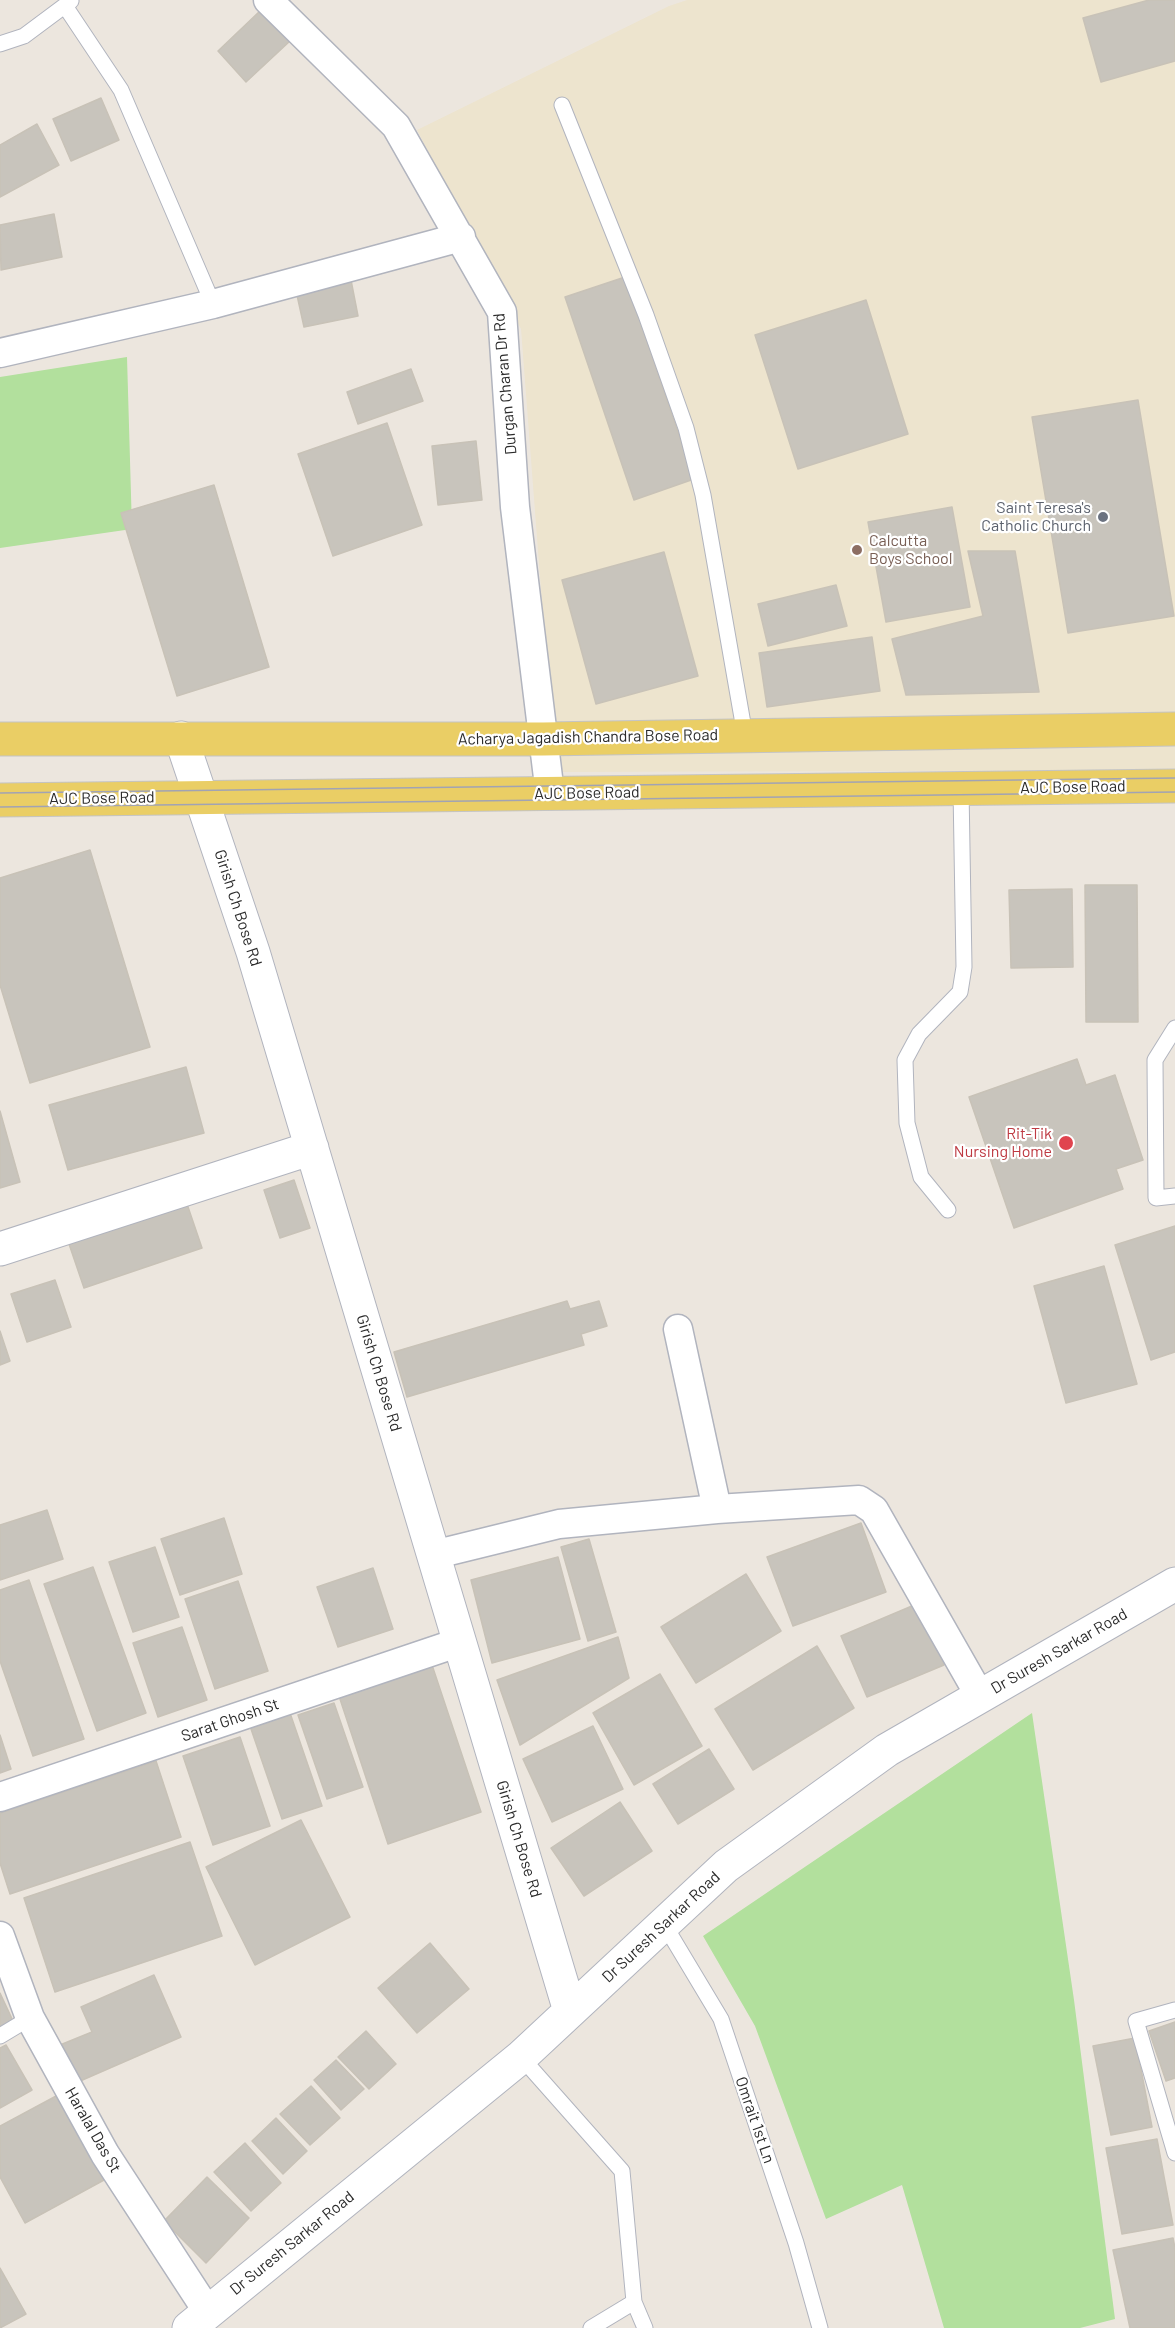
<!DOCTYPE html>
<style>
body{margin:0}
canvas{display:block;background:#ece6de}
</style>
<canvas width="1175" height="2328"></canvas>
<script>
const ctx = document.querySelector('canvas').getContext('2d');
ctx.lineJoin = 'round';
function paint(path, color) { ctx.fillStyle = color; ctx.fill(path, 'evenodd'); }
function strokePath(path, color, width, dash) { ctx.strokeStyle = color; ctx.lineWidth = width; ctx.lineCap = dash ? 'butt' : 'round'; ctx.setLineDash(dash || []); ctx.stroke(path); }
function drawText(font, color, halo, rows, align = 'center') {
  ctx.font = font + ' Barlow,sans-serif'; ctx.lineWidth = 4.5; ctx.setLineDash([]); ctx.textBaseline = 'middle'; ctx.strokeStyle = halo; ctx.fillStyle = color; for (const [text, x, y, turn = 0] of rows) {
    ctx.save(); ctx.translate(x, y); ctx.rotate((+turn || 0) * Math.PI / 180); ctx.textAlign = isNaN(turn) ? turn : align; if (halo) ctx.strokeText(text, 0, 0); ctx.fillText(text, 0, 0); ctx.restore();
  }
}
paint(new Path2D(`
 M687 0H1175V770L555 772 521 329 417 130 669 6Z`), '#ede4ce');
paint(new Path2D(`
 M127 357 132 529 0 548V377Z
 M1032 1713 1074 2000 1115 2319 1080 2328H944L902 2185 826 2219 755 2026 703 1936Z`), '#b2e09d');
const building = new Path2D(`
 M1149 0H1175V61L1101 82 1083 18Z
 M261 10 290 41 246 82 218 51Z
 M101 98 119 140 71 161 53 119Z
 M37 124 59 165 0 197V145Z
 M54 214 62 257 1 270 0 225Z
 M350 275 358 316 304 327 295 286Z
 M625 277 694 479 634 500 565 297Z
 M866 300 908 434 798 469 755 335Z
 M411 369 423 401 358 424 347 392Z
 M1138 400 1174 616 1068 633 1032 417Z
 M387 423 422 525 333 556 298 454Z
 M476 441 482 500 438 505 432 446Z
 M214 485 269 667 177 696 121 513Z
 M952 507 970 607 886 622 868 522Z
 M968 551H1015L1039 692 906 695 892 639 983 616Z
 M664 552 698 676 596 704 562 580Z
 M836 585 847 626 768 646 758 604Z
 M872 637 880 691 767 707 759 653Z
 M90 850 150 1047 30 1083 0 985V878Z
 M1085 885H1137L1138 1022H1086Z
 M1072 889 1073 967 1011 968 1009 890Z
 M1077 1059 1086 1085 1115 1075 1143 1160 1116 1169 1123 1189 1014 1228 969 1097Z
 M186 1067 204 1133 68 1170 49 1105Z
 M0 1111 20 1182 0 1188Z
 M294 1180 310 1228 280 1238 264 1190Z
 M186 1201 202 1248 84 1288 68 1241Z
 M1175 1226V1352L1151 1360 1115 1245Z
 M1104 1266 1137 1384 1066 1403 1034 1286Z
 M55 1280 71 1327 27 1342 11 1294Z
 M567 1301 570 1309 599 1301 607 1326 581 1334 584 1345 407 1397 394 1352Z
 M0 1331 10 1361 0 1365Z
 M47 1510 63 1559 0 1580V1525Z
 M224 1518 242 1574 180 1595 161 1539Z
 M861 1523 886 1592 793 1626 767 1557Z
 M589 1539 616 1632 588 1641 561 1547Z
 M155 1547 179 1617 133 1632 109 1562Z
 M558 1557 580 1639 492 1663 471 1580Z
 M93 1567 146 1713 97 1731 44 1584Z
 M373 1568 393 1629 338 1647 317 1587Z
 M746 1574 781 1631 696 1683 661 1627Z
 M29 1580 84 1739 33 1756 0 1661V1590Z
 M238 1581 268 1671 215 1689 185 1599Z
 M919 1603 944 1665 867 1697 841 1636Z
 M182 1627 207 1700 158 1717 133 1643Z
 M618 1637 629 1678 520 1745 497 1680Z
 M817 1646 854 1708 753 1770 715 1709Z
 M432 1665 481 1812 388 1844 339 1696Z
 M660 1674 702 1746 634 1785 593 1713Z
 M334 1703 363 1787 327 1799 298 1715Z
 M290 1713 322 1806 282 1819 250 1726Z
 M593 1726 623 1789 552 1822 523 1759Z
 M0 1735 11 1769 0 1773Z
 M240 1737 270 1826 213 1845 183 1756Z
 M709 1749 734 1789 678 1824 653 1784Z
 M156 1761 181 1837 10 1894 0 1863V1813Z
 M620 1802 652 1851 584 1896 551 1848Z
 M301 1820 350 1917 255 1965 206 1867Z
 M190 1842 222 1936 55 1992 24 1898Z
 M430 1943 469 1989 417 2033 378 1988Z
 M154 1975 181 2037 71 2085 55 2047 92 2032 81 2007Z
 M0 1993 14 2023 0 2029Z
 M1175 2022V2078L1166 2081 1149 2031Z
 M366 2031 396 2064 369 2089 338 2057Z
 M1135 2038 1152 2127 1111 2135 1093 2046Z
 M6 2045 32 2090 0 2108V2048Z
 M336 2060 364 2089 341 2110 314 2080Z
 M311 2086 340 2118 310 2145 280 2114Z
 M58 2095 104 2180 25 2223 0 2177V2126Z
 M276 2118 307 2151 283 2174 252 2141Z
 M1157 2139 1173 2225 1122 2234 1106 2148Z
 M245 2143 281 2183 251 2211 214 2172Z
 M207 2177 249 2218 206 2263 164 2221Z
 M1173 2238 1175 2248V2328H1130L1113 2250Z
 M0 2268 26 2314 0 2328Z`);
paint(building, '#c8c4bc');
strokePath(building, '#c8c2b7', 1.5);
const lane = new Path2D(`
 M65 6 121 90 213 304
 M0 44 24 36 71 1
 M562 105 646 315 686 428 703 495 745 735
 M1175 1028 1155 1060 1156 1198 1175 1196
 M948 1210 921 1177 907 1123 905 1060 919 1034 960 992 964 967 961 789
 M664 1924 721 2019 796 2243 820 2328
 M1175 2010 1136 2021 1175 2153
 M0 2036 30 2018
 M521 2057 622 2171 634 2302 645 2328
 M591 2328 634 2302`);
const street = new Path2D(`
 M268 0 396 126 502 312 515 507 550 794
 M0 353 213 304 461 237
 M678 1329 717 1509
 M433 1555 559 1524 717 1509 859 1500 874 1510 980 1696
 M0 1797 460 1642
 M0 1936 30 2018 105 2154 208 2312`);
const secondary = new Path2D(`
 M181 738 253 952 570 2011
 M0 1249 312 1148
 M189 2328 521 2057 726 1866 887 1750 1175 1584`);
const primary = new Path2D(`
 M0 739H543L1175 729
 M0 800 1175 786`);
strokePath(lane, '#b1b4be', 17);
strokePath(street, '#b1b4be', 31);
strokePath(secondary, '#b1b4be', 35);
strokePath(primary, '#c4c4c4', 35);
strokePath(lane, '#fff', 15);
strokePath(street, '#fff', 28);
strokePath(secondary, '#fff', 33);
strokePath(primary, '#eace65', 33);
strokePath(new Path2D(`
 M0 793 1175 778
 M0 807 1175 792`), '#a1a3b4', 1.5);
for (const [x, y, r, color] of [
 [1103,517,6,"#6b7280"],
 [857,550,6,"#8d6e63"],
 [1066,1143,8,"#e0444e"]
]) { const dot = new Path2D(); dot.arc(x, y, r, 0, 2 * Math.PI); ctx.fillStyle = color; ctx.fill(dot); strokePath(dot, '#fff', 2); }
drawText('16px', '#2b2b2b', '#fff', [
 ["Durgan Charan Dr Rd",505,384,-95],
 ["Acharya Jagadish Chandra Bose Road",588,737,-1],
 ["AJC Bose Road",1073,787,-1],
 ["AJC Bose Road",587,793,-1],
 ["AJC Bose Road",102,798,-1],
 ["Girish Ch Bose Rd",238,908,72],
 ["Girish Ch Bose Rd",379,1373,73],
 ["Dr Suresh Sarkar Road",1059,1651,-30],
 ["Sarat Ghosh St",230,1720,-19],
 ["Girish Ch Bose Rd",519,1839,73],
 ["Dr Suresh Sarkar Road",661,1927,-43],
 ["Omrait 1st Ln",755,2120,71],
 ["Haralal Das St",93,2130,60],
 ["Dr Suresh Sarkar Road",292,2243,-39]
]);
drawText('16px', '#5b616d', '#fff', [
 ["Saint Teresa's",1091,508],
 ["Catholic Church",1091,526]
], 'right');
drawText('16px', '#785e54', '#fff', [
 ["Calcutta",869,541],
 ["Boys School",869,559]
], 'left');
drawText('16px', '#be3a42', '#fff', [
 ["Rit-Tik",1052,1134],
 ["Nursing Home",1052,1152]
], 'right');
</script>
